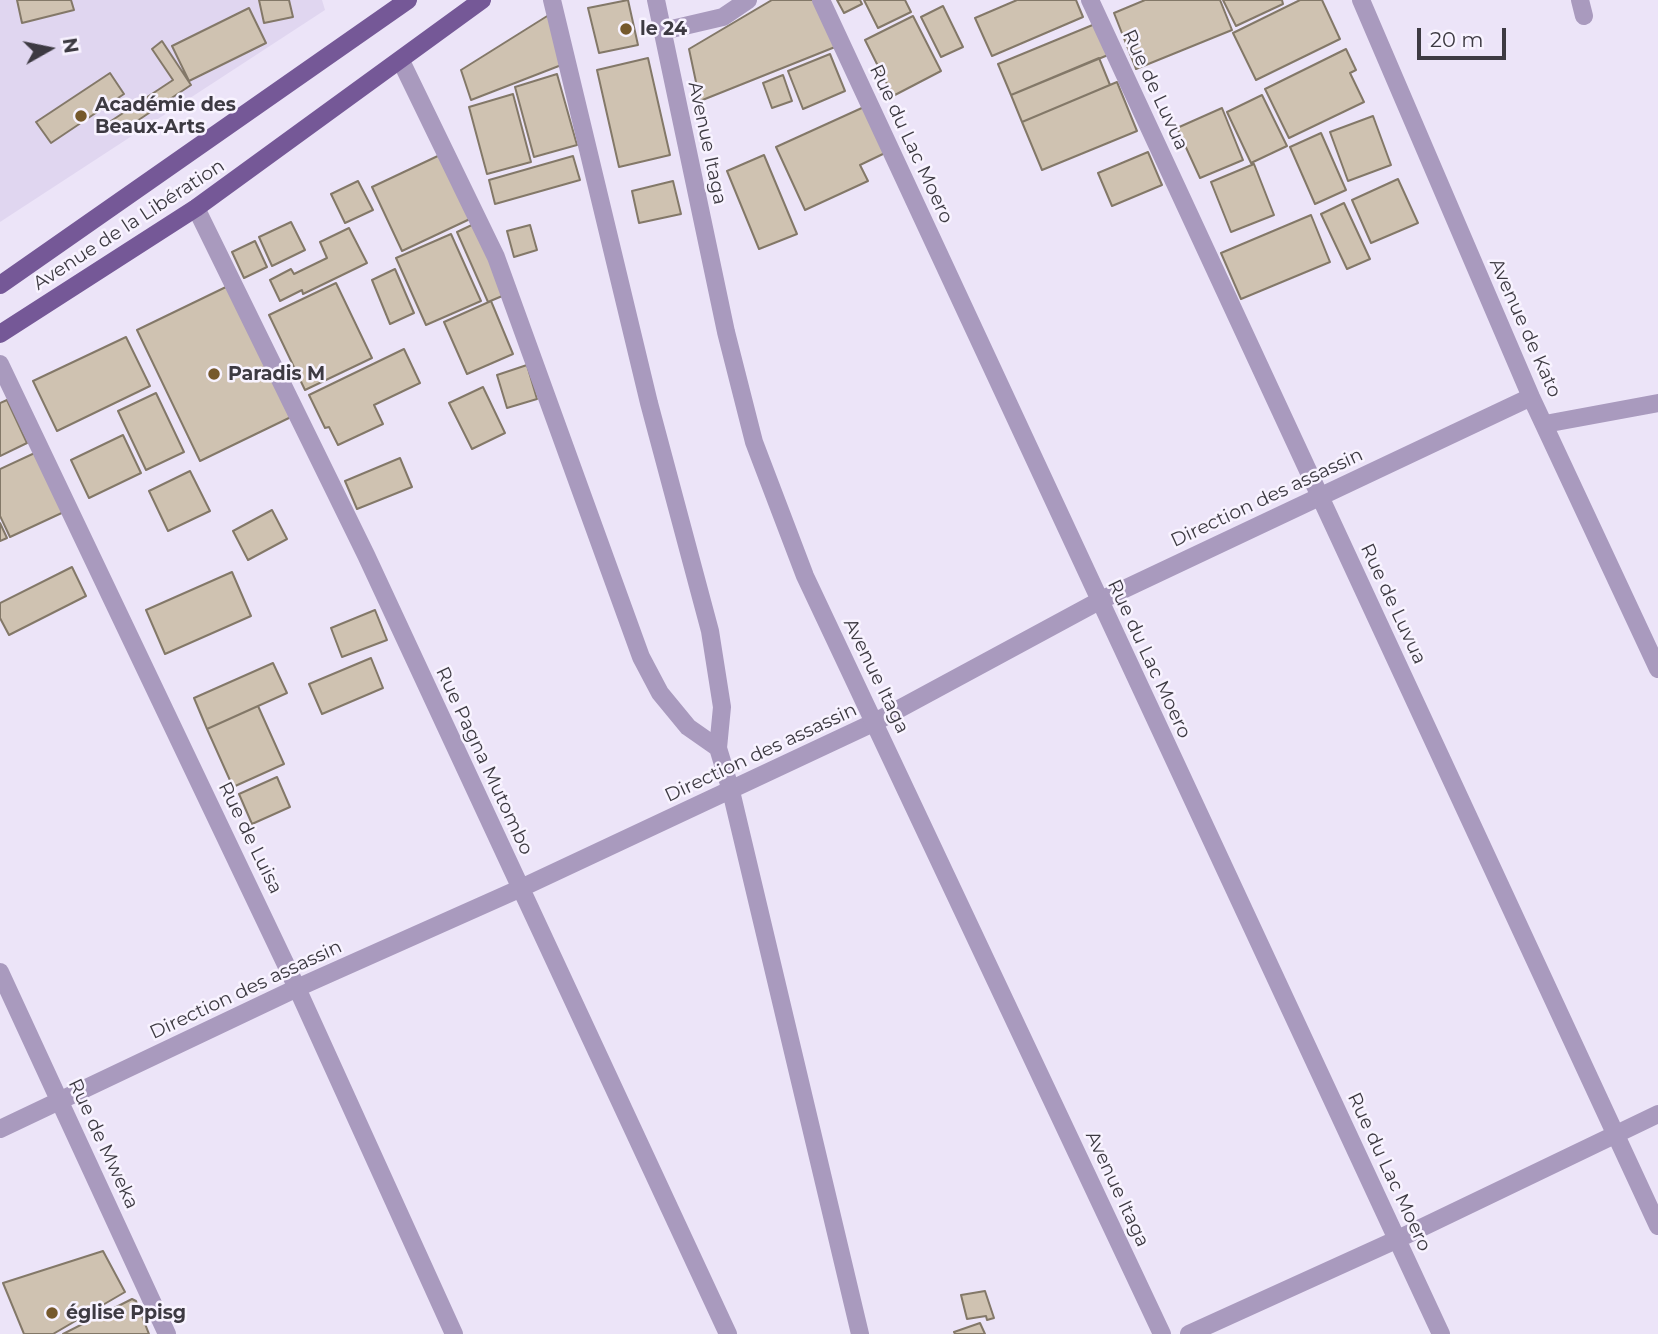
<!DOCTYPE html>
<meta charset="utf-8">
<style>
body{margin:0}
#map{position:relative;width:1658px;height:1334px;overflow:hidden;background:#ece4f8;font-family:Montserrat,sans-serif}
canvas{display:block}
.north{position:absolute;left:14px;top:14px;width:70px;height:70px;-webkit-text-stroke:5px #f8f3ff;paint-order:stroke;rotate:81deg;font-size:19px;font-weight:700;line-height:28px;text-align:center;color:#3d3a42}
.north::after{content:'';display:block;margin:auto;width:24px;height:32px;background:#3d3a42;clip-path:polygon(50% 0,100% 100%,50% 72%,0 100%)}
.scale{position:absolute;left:1417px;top:28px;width:89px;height:32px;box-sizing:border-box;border:4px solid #3d3a42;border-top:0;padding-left:9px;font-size:21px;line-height:24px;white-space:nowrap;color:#3d3a42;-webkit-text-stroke:5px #f8f3ff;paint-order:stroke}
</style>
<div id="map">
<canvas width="1658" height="1334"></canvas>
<div class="north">N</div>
<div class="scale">20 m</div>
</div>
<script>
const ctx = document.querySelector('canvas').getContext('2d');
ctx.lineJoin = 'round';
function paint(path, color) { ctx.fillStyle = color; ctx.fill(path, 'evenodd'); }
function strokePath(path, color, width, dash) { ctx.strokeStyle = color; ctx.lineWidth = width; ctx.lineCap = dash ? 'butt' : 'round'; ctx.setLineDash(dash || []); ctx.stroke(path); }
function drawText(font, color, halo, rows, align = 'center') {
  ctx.font = font + ' Montserrat,sans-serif'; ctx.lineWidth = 5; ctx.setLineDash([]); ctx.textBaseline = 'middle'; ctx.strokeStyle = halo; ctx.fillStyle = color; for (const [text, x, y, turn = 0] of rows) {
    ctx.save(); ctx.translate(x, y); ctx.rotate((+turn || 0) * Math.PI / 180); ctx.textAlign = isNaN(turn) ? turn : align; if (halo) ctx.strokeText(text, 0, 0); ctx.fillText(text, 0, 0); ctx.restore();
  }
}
paint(new Path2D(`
 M0 0H322L325 10 0 222Z`), '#e0d6f0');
const building = new Path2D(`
 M17 0H71L74 10 22 23Z
 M259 0H289L293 17 264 23Z
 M628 0 638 45 599 53 588 8Z
 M772 0H815L835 47 700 101 689 49Z
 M837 0H860L862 4 844 13Z
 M864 0H905L911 12 878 28Z
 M1017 0H1076L1083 17 992 56 975 18Z
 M1145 0H1220L1232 30 1136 69 1114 13Z
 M1223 0H1282L1283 4 1236 26Z
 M1300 0H1322L1340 39 1256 80 1233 33Z
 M943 6 963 47 941 57 921 17Z
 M249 8 266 43 189 81 172 46Z
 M552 13 564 64 471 100 461 70Z
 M913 16 941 71 893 96 865 40Z
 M1095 24 1108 55 1011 95 998 64Z
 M162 41 191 85 119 133 111 121 173 80 152 49Z
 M1346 49 1356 70 1350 73 1364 102 1289 138 1265 89Z
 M830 54 845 91 803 109 788 71Z
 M648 58 670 155 619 167 597 70Z
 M1099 58 1110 85 1022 122 1011 95Z
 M110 73 124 94 51 143 36 122Z
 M557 74 577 145 534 157 515 87Z
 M783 75 792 101 772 108 763 83Z
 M1117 82 1137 131 1042 170 1022 122Z
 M513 94 531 162 487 174 469 107Z
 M1262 95 1287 146 1251 163 1227 112Z
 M864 107 885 153 860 165 868 181 805 210 776 147Z
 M1222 108 1243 160 1200 178 1177 128Z
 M1373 116 1391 165 1348 181 1330 132Z
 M1321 133 1346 190 1315 204 1290 147Z
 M1148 152 1162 185 1112 206 1098 173Z
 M442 154 472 218 402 251 372 187Z
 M764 155 797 234 759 249 727 171Z
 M573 156 580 180 495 204 489 180Z
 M1254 164 1274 215 1231 232 1211 182Z
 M1398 179 1418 223 1371 243 1352 200Z
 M358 181 373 210 345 223 331 194Z
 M673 181 681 214 639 223 632 191Z
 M1344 203 1370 259 1347 269 1321 214Z
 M1311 215 1330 262 1241 299 1221 253Z
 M291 222 305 250 272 266 259 237Z
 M476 223 507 294 488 302 457 232Z
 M530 225 537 250 514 257 507 231Z
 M349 228 367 263 303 294 302 290 280 301 270 280 291 269 294 274 327 258 320 242Z
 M451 234 481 301 426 325 396 258Z
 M255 241 267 267 244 278 232 252Z
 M395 269 414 313 390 324 372 280Z
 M336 283 372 358 305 390 269 315Z
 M228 286 291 417 200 461 137 330Z
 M491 301 513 354 467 374 444 322Z
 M126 337 150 386 57 431 33 381Z
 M404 349 420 383 374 405 383 424 338 445 329 427 325 428 309 395Z
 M527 365 537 399 507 408 497 375Z
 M483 387 505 433 472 449 449 403Z
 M156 393 184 452 146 470 118 411Z
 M7 400 27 443 0 456V403Z
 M123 435 141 473 89 498 71 460Z
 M39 451 66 511 10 537 0 516V469Z
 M400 458 412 487 357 509 345 481Z
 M190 471 210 511 168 531 149 491Z
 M272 510 287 539 248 560 233 531Z
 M0 523 7 538 0 541Z
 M72 567 86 596 9 635 0 618V603Z
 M232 572 251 616 165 654 146 610Z
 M375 610 387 640 342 657 331 628Z
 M371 658 383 688 322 714 309 684Z
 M273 663 287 693 207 729 194 698Z
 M258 706 284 764 233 787 207 729Z
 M277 777 290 807 252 824 239 794Z
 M103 1251 125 1292 53 1334H24L3 1283Z
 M985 1291 994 1318 987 1320 986 1316 967 1319 961 1295Z
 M132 1299 136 1301 149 1334H63Z
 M980 1323 985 1334H955L954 1332Z`);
paint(building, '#cfc2b1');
strokePath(building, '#837868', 2);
strokePath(new Path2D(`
 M552 0 649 403 710 631 722 707 718 748 731 791 860 1334
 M821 0 1441 1334
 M1090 0 1658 1226
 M1361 0 1531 397 1658 669
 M1580 0 1584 16
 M663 31 723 17 748 0
 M401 61 496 257 641 657 660 693 688 727 718 748
 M196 208 366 555 728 1334
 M0 364 297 988 454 1334
 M1545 424 1658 403
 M0 972 167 1334
 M0 1129 297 988 519 889 875 722 1099 601 1531 397
 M1189 1334 1398 1239 1658 1114`), '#a99abe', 18);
strokePath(new Path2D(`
 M656 0 726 332 754 442 805 576 1162 1334`), '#a99abe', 18);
strokePath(new Path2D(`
 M0 285 408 0
 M0 334 196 208 482 0`), '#755897', 18);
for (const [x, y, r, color] of [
 [626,29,7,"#76592c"],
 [81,116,7,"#76592c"],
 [214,374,7,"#76592c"],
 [52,1313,7,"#76592c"]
]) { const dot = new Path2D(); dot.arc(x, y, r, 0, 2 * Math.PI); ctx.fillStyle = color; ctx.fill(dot); strokePath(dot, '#f8f3ff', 2.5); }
drawText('bold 19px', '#3d3a42', '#f8f3ff', [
 ["le 24",640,29],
 ["Académie des",95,105],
 ["Beaux-Arts",95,127],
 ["Paradis M",228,374],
 ["église Ppisg",66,1313]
], 'left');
drawText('19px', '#3d3a42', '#f8f3ff', [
 ["Rue de Luvua",1155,90,65],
 ["Avenue Itaga",707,143,78],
 ["Rue du Lac Moero",911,144,65],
 ["Avenue de la Libération",129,225,-33],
 ["Avenue de Kato",1525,328,66],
 ["Direction des assassin",1267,498,-25],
 ["Rue de Luvua",1393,604,65],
 ["Rue du Lac Moero",1149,659,65],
 ["Avenue Itaga",876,676,64],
 ["Direction des assassin",761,753,-25],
 ["Rue Pagna Mutombo",484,761,65],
 ["Rue de Luisa",250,838,64],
 ["Direction des assassin",246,990,-25],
 ["Rue de Mweka",103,1144,65],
 ["Rue du Lac Moero",1389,1172,65],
 ["Avenue Itaga",1117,1189,65]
]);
</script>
